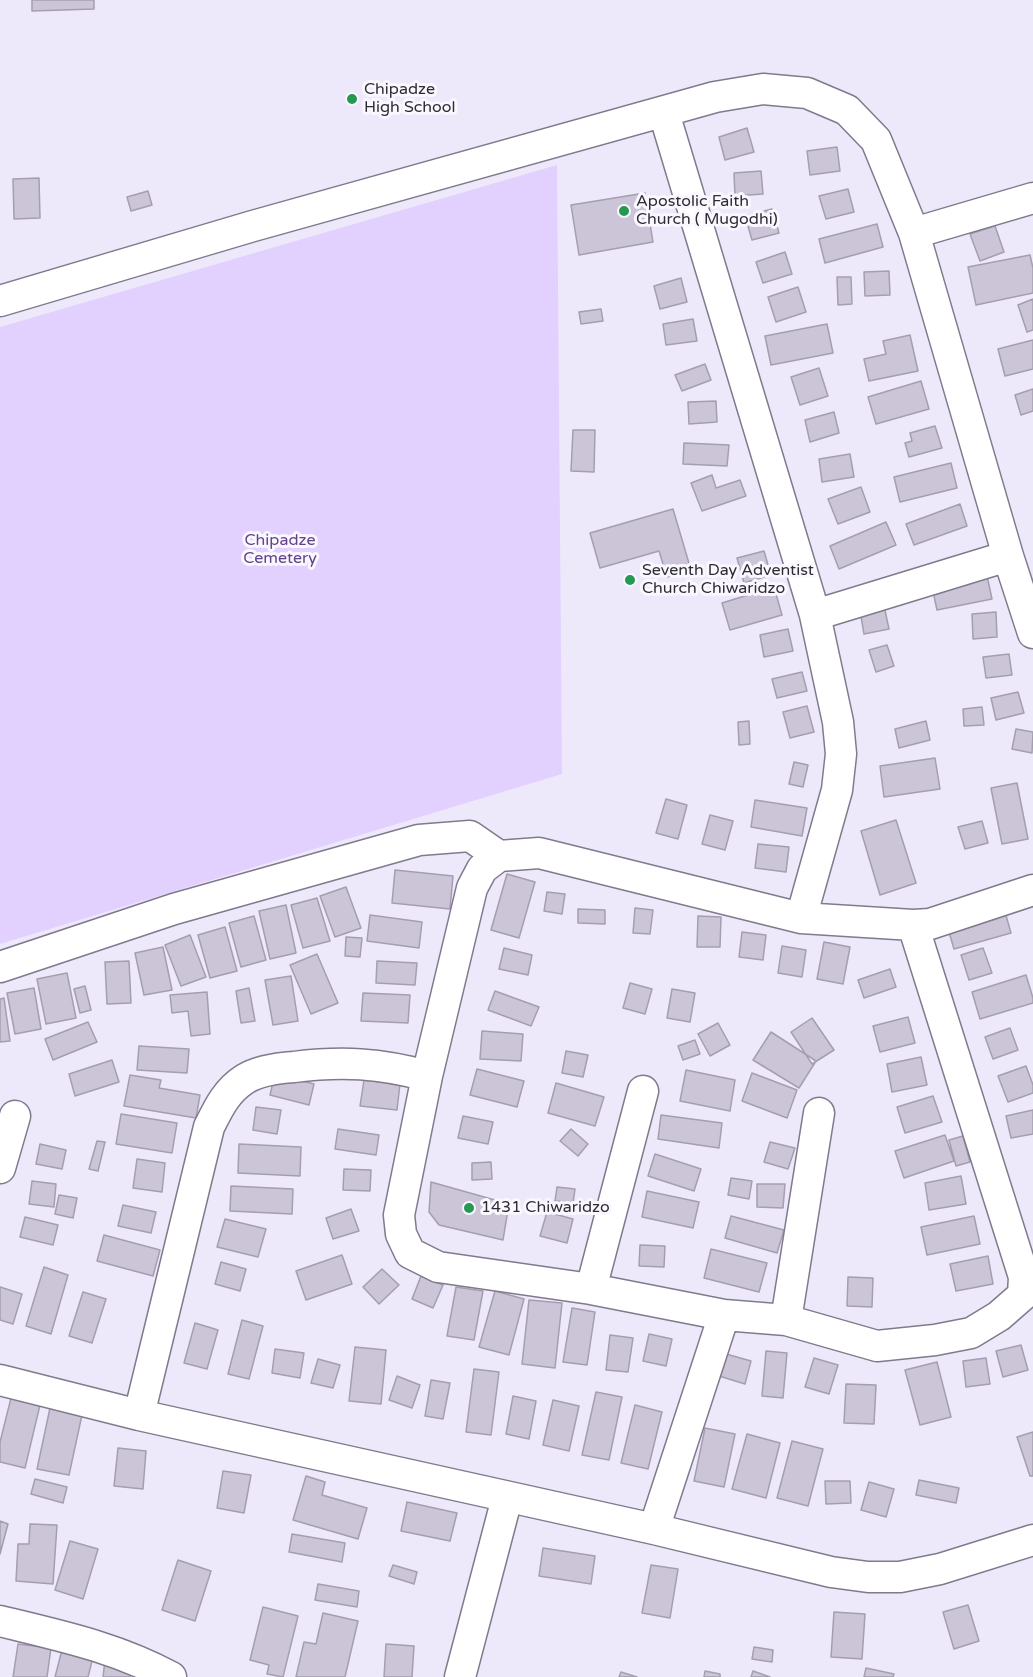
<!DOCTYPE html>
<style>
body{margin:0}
canvas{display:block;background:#eee8fb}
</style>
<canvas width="1033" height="1677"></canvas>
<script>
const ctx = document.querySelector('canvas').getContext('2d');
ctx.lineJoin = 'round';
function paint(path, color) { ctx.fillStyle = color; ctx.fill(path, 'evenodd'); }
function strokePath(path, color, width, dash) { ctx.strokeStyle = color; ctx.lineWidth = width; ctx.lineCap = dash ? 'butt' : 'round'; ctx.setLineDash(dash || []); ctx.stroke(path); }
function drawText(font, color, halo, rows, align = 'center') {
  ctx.font = font + ' "Varela Round",sans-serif'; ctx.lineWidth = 6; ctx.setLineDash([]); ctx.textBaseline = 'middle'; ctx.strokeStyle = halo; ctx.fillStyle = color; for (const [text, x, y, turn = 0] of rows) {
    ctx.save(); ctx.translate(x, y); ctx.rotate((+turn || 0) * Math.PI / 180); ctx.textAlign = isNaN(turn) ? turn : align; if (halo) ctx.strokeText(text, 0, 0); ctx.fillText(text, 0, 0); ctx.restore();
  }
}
paint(new Path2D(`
 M557 165 562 774 0 944V327Z`), '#e2d1ff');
const building = new Path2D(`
 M32 0H94V9L32 11Z
 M747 128 754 152 725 160 719 137Z
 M837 147 840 171 810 175 807 151Z
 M761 171 763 194 735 196 734 173Z
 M39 178 40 218 14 219 13 179Z
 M848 189 854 212 826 219 819 196Z
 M148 191 152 205 131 211 127 197Z
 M645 193 653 242 579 255 571 205Z
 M772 209 779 233 752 240 745 216Z
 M877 224 883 247 825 263 819 239Z
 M995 226 1004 252 980 261 970 234Z
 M785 252 792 274 763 283 756 262Z
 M1030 255 1033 268V293L976 305 968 267Z
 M889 271 890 295 865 296 864 272Z
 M837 277H851L852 304 838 305Z
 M681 278 687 302 660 309 654 286Z
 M798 287 806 312 776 322 768 297Z
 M1033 299V330L1027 332 1018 305Z
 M601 309 603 321 581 324 579 312Z
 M693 319 697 341 666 345 663 324Z
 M827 324 833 353 771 365 765 336Z
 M910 335 918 371 869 381 864 359 886 354 883 341Z
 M1033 340V369L1005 376 998 349Z
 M705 364 711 380 682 391 675 375Z
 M819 368 828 396 800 405 791 377Z
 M921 381 929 409 876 424 868 397Z
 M1033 389V411L1021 415 1015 395Z
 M716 401 717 422 689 424 688 402Z
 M834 412 839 433 810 442 805 420Z
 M935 426 942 448 909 457 905 443 912 441 910 433Z
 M573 430H595L594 472 571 471Z
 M684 443 729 445 727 466 683 464Z
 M850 454 854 477 822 482 819 459Z
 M951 463 957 488 900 502 894 477Z
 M712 475 716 488 740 480 746 496 702 511 691 483Z
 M861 487 870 512 838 524 828 499Z
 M960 504 967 526 914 545 906 524Z
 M673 509 691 570 667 577 659 551 600 568 590 533Z
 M886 522 896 545 839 569 830 546Z
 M764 551 771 575 744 583 737 558Z
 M986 571 992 599 937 610 931 582Z
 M774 587 782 615 730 630 722 603Z
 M883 601 889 629 864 634 859 605Z
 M996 612 997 637 973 639 972 614Z
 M788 629 793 651 764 657 760 635Z
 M887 645 894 666 876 672 869 650Z
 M1009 654 1012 675 986 678 983 657Z
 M802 672 807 691 777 698 772 679Z
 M1018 692 1024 713 996 720 991 698Z
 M807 706 814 732 790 738 783 712Z
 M982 707 984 725 964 726 963 709Z
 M749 721 750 744 739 745 738 722Z
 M926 721 930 740 899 748 895 729Z
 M1016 729 1033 732 1032 753 1012 749Z
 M935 758 940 789 884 797 880 766Z
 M794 762 808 765 803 787 789 784Z
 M1017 783 1028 839 1002 844 991 788Z
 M666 799 687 805 678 839 656 833Z
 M755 800 807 808 802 836 751 827Z
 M710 815 733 821 725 850 702 844Z
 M896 820 916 883 880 895 861 831Z
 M982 821 988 843 965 849 958 827Z
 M758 844 789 847 786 872 755 868Z
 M395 870 453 876 450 909 392 903Z
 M507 874 535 882 519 938 491 930Z
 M346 887 361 928 335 937 320 896Z
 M547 892 565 894 562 914 544 911Z
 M317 898 330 941 303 948 291 905Z
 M286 905 296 953 270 959 259 911Z
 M1003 905 1011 933 954 949 946 922Z
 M635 908 653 910 650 934 633 933Z
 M578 909 605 910V924L578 923Z
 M370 915 422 922 419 948 367 941Z
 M254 916 266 960 241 967 229 923Z
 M698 916 721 917 720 947H697Z
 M225 927 237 971 210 978 198 935Z
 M742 932 766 935 763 960 739 957Z
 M190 935 206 977 181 986 165 945Z
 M346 937 362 938 360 957 345 956Z
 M824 942 850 947 843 984 817 979Z
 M782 946 806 950 802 977 778 973Z
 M163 947 172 990 144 995 135 953Z
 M504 948 532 955 528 975 499 969Z
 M983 948 992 973 969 980 961 955Z
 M317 954 338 1003 311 1014 290 965Z
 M129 961 131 1003 107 1004 105 962Z
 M377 961 417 963 415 985 376 983Z
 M890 969 896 987 864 998 858 980Z
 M67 973 76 1018 46 1024 37 979Z
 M1026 975 1033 998V1003L980 1019 972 992Z
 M291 976 298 1021 273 1025 265 980Z
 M630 983 652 989 645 1014 623 1008Z
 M85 986 91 1010 80 1013 74 989Z
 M34 988 41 1029 15 1034 7 993Z
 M249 988 255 1021 241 1023 236 991Z
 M672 989 695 993 690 1022 667 1018Z
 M495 991 539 1007 531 1026 488 1010Z
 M207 992 210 1034 191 1036 188 1011 172 1013 170 995Z
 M363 993 410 995 408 1023 361 1021Z
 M4 998 10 1041 0 1042V999Z
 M908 1017 915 1043 880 1052 873 1026Z
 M812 1018 834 1050 812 1064 791 1032Z
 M88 1022 97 1042 53 1060 45 1039Z
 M718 1023 730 1045 710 1056 698 1034Z
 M1010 1028 1018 1050 993 1059 985 1037Z
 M482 1031 523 1034 521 1061 480 1059Z
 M771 1032 816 1061 799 1088 753 1060Z
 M695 1040 700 1054 683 1060 678 1046Z
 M139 1046 189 1049 187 1073 137 1070Z
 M566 1051 588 1055 583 1077 562 1073Z
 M921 1057 927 1085 892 1092 887 1064Z
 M112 1060 119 1082 75 1096 69 1074Z
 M1026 1066 1033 1085V1093L1008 1102 998 1076Z
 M477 1069 524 1081 517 1107 470 1095Z
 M686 1070 735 1080 730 1111 680 1101Z
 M752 1073 797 1090 787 1118 742 1101Z
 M275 1074 314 1084 309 1105 270 1095Z
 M130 1075 161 1080 159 1088 200 1095 196 1118 124 1106Z
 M364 1080 400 1084 397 1110 360 1106Z
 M556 1083 604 1097 595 1126 548 1113Z
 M933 1096 942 1122 905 1133 897 1107Z
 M256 1107 281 1110 277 1134 253 1130Z
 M1033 1110V1134L1011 1138 1006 1116Z
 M121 1114 177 1123 172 1153 116 1144Z
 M661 1115 722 1123 719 1148 658 1139Z
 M463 1116 493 1122 488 1144 458 1138Z
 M338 1129 379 1135 376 1155 335 1149Z
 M571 1129 588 1144 578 1156 560 1141Z
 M945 1135 954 1161 904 1178 895 1151Z
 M963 1136 970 1162 956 1166 949 1140Z
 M97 1141 105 1142 98 1171 89 1169Z
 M770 1142 795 1148 788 1169 764 1162Z
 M40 1144 66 1150 62 1169 36 1164Z
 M239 1144 301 1147 300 1176 238 1173Z
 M655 1154 701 1169 694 1191 648 1176Z
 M137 1159 165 1163 162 1192 133 1188Z
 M491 1162 492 1179 472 1180V1163Z
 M344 1169 371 1170 370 1191 343 1190Z
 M961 1176 966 1204 929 1210 925 1183Z
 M731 1178 752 1181 749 1199 728 1195Z
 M32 1181 56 1184 54 1207 29 1204Z
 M431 1182 509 1204 503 1240 439 1225 429 1212Z
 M757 1184H785L783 1208 757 1207Z
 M231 1186 293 1189 292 1214 230 1211Z
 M557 1187 575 1189 573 1203 555 1201Z
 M647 1191 699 1202 693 1228 642 1217Z
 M59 1195 77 1198 73 1218 55 1214Z
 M123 1205 156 1212 151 1233 118 1226Z
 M351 1209 359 1231 333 1239 326 1218Z
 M547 1212 573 1219 567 1243 540 1236Z
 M731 1216 784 1230 777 1253 725 1238Z
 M974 1216 980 1244 927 1255 921 1227Z
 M25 1217 58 1225 53 1245 20 1237Z
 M225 1219 266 1229 258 1257 217 1247Z
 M104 1235 160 1250 153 1276 97 1261Z
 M640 1245 665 1246 664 1267 639 1266Z
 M711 1249 767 1263 759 1292 704 1278Z
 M342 1255 352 1284 306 1300 296 1271Z
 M988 1256 993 1284 956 1291 950 1264Z
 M221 1262 246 1269 240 1291 215 1284Z
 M44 1267 68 1275 51 1334 26 1326Z
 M382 1269 399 1285 379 1304 363 1287Z
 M421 1276 443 1285 433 1308 412 1299Z
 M848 1277 873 1278 872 1307 847 1306Z
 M0 1287 22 1294 13 1324 0 1320Z
 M456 1287 483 1291 474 1340 447 1336Z
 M495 1291 524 1299 509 1355 479 1347Z
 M83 1292 106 1299 92 1343 69 1336Z
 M529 1300 562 1303 555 1368 522 1364Z
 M572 1308 595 1312 587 1365 563 1362Z
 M242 1320 263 1326 249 1379 228 1374Z
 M195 1323 218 1330 207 1369 184 1363Z
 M649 1334 672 1339 666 1366 643 1361Z
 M610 1335 633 1338 628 1372 606 1370Z
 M1021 1345 1028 1370 1003 1377 996 1351Z
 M355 1347 386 1350 381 1404 349 1401Z
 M275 1349 304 1353 300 1378 272 1373Z
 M766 1351 787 1353 783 1398 762 1396Z
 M726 1354 751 1361 745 1384 719 1376Z
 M814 1358 838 1365 829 1394 805 1387Z
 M986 1358 990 1384 966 1387 963 1361Z
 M318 1359 340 1365 333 1388 311 1383Z
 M937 1362 951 1417 920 1425 905 1370Z
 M474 1369 499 1372 491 1435 466 1432Z
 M397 1376 420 1385 412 1408 389 1400Z
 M431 1380 450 1383 443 1419 425 1416Z
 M846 1384 876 1385 874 1424 844 1423Z
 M596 1392 622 1397 609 1460 582 1455Z
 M513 1396 536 1401 529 1439 506 1434Z
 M11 1398 40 1405 25 1468 0 1462V1442Z
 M553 1400 579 1406 569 1451 543 1445Z
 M635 1405 662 1412 648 1469 621 1463Z
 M50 1408 82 1415 69 1475 37 1469Z
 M705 1428 735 1434 724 1487 694 1481Z
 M1033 1432V1476H1030L1017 1437Z
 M747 1434 780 1443 766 1498 732 1489Z
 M792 1441 823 1449 808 1506 777 1498Z
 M118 1448 146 1451 143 1489 114 1486Z
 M223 1471 251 1475 244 1513 217 1508Z
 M306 1476 325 1482 322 1495 367 1508 358 1539 293 1520Z
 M35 1479 67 1487 63 1503 31 1494Z
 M919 1480 959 1488 956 1503 916 1495Z
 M825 1481H850L851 1503 826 1504Z
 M869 1482 894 1489 886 1517 861 1510Z
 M407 1502 457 1513 450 1541 401 1531Z
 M0 1521 8 1524 0 1554Z
 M30 1524 57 1525 53 1584 16 1581 18 1544H29Z
 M292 1534 345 1543 342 1562 289 1552Z
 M70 1541 98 1549 83 1599 55 1590Z
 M543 1548 595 1556 591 1584 539 1576Z
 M178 1560 211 1571 195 1621 162 1610Z
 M393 1565 417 1572 414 1584 389 1576Z
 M651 1565 678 1569 670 1618 642 1613Z
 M318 1584 359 1591 357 1607 315 1600Z
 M968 1605 979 1641 954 1649 943 1612Z
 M263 1607 298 1616 283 1677 267 1674 269 1665 250 1660Z
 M834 1612 865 1614 862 1659 831 1657Z
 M323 1613 358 1621 345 1677H296L304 1642 316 1644Z
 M18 1644 51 1648 47 1677H13Z
 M386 1644 414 1646 412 1677H384Z
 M63 1646 94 1653 88 1677H55Z
 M754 1647 773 1650 772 1662 752 1659Z
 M105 1660 132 1663 130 1677H103Z
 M866 1668 894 1674 893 1677H864Z
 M705 1671 720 1674V1677H704Z
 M753 1671 770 1677H751Z
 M621 1672 637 1677H619Z`);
paint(building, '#ccc5d8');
strokePath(building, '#a49eb0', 1.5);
const minor = new Path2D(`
 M664 113 815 615 838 722 841 754 837 790 801 918 539 853 499 856 482 869 472 888 427 1076 399 1215 401 1234 410 1253 438 1267 591 1289 724 1315 786 1320 877 1346 935 1340 971 1333 999 1316 1023 1295 1024 1277 913 925 930 924 1033 890
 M914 233 1033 198
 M0 301 253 226 715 97 763 89 807 93 847 110 876 140 914 233 1008 556 1033 633
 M815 615 1008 556
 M801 918 913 925
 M0 967 174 909 419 840 470 836 499 856
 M0 1168 15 1116
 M591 1289 643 1091
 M786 1320 819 1113
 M0 1380 139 1415 654 1529 831 1572 868 1577H900L940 1569 1033 1540
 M139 1415 209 1127C218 1109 226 1091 245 1079 258 1071 279 1068 294 1067 342 1061 380 1063 427 1076
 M654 1529 724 1315
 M0 1621C61 1636 115 1647 171 1677
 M460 1677 507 1498`);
strokePath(minor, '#807a8c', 33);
strokePath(minor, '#fff', 30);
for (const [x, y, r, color] of [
 [352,99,6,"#259852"],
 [624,211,6,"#259852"],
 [630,580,6,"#259852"],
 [469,1208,6,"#259852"]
]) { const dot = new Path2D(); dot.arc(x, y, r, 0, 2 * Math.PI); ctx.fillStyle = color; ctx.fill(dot); strokePath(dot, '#faf7ff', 2); }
drawText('16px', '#2e2c33', '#faf7ff', [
 ["Chipadze",364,90],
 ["High School",364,108],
 ["Apostolic Faith",636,202],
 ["Church ( Mugodhi)",636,220],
 ["Seventh Day Adventist",642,571],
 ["Church Chiwaridzo",642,589],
 ["1431 Chiwaridzo",481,1208]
], 'left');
drawText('16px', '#614389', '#faf7ff', [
 ["Chipadze",280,541],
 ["Cemetery",280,559]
]);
</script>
